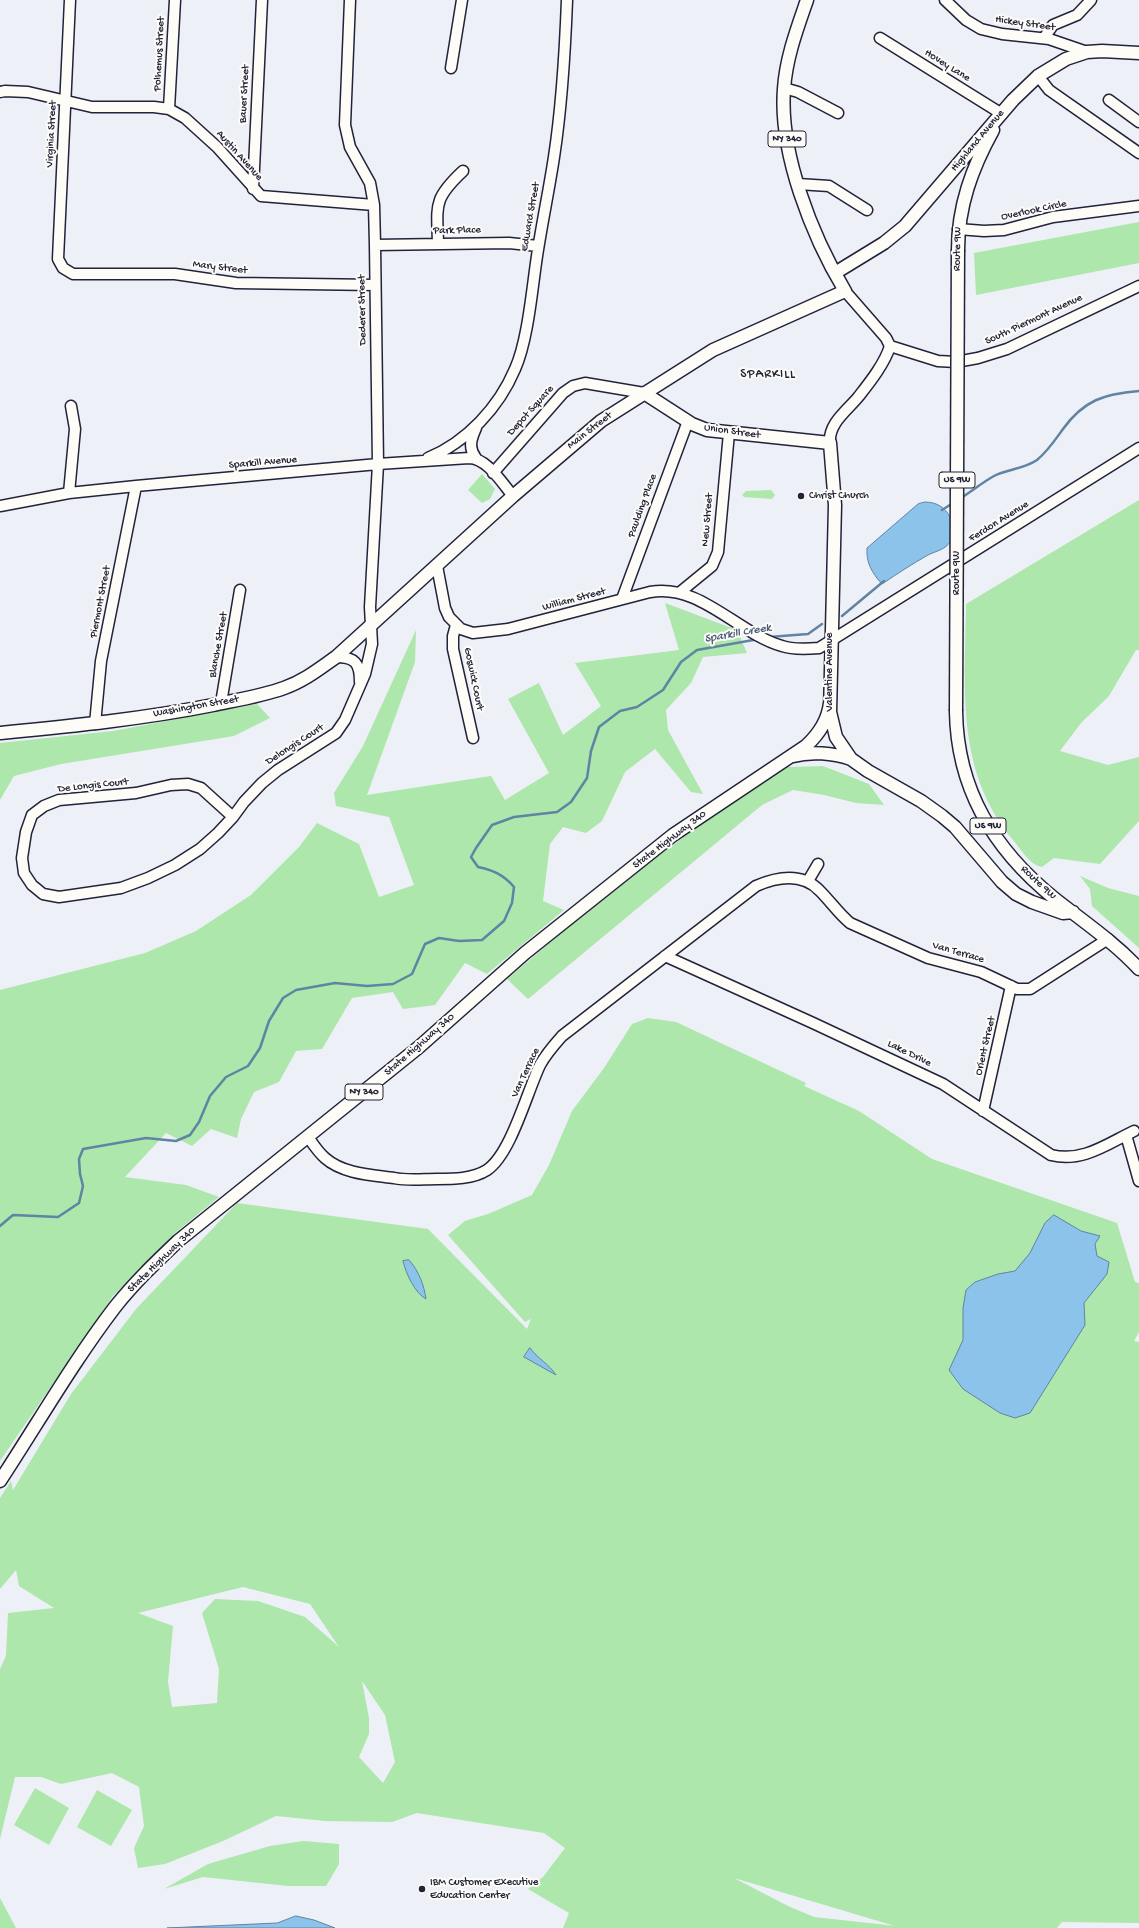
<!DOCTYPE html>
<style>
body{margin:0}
canvas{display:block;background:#edf0f6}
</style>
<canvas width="1139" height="1928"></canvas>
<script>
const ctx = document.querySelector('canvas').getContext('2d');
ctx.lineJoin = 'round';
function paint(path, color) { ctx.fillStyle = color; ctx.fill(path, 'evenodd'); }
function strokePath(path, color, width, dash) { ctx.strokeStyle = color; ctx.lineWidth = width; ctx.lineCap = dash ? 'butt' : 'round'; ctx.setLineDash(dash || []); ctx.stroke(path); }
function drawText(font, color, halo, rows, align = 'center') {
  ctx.font = font + ' "Gochi Hand",sans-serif'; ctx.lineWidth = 4; ctx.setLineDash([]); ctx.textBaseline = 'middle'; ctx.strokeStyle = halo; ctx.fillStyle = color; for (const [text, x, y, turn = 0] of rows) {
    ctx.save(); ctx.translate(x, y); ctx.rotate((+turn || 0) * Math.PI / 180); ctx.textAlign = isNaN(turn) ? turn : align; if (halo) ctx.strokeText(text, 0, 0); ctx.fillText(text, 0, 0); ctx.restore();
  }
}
paint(new Path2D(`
 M1139 222V263L976 295 974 253Z
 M482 474 495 489 490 499 482 503 468 490Z
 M771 490 775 495 772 499 744 497 742 495 746 491Z
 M1139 500V650H1136L1109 696 1081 723 1060 751 1108 765 1139 757V821L1100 864 1054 858 1042 867C1030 865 1022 851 1014 841 955 772 965 688 966 604Z
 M665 603 737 630 747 653 703 657 691 683 666 710 668 730 703 794 691 792 655 749 625 772 602 821 586 833 563 827 550 844 543 901 564 910 487 974 465 963 435 1005 403 1009 393 992 352 998 322 1049 296 1051 279 1082 254 1092 241 1119 237 1138 211 1129 192 1146 166 1133 125 1177 186 1185 219 1197 175 1233 113 1296 0 1461V990L145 953 196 931 251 895 299 847 317 823 359 844 379 897 414 885 389 817 336 806 334 793 363 746 416 630 415 662 367 795 491 776 505 800 549 773 508 699 539 683 563 735 601 706 575 663 679 650Z
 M257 704 270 718 234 736 61 764 14 776 0 800V743L113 731Z
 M823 766 869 784 884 805 856 803 824 795 793 790 762 805 528 999 507 979 619 884 724 808 788 767Z
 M1080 876 1108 888 1139 896V948L1092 906 1090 889Z
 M648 1018 676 1022 806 1083 804 1086 859 1111 932 1159 1117 1223 1135 1282 1139 1283V1332L1134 1341 1139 1342V1923L1062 1922 1057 1928H563L569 1913 528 1889 543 1877 565 1848 544 1833 417 1813 392 1822 325 1821 276 1816 223 1841 165 1864 138 1868 134 1848 144 1826 139 1787 112 1773 61 1784 41 1777H15L0 1839V1669L6 1656 8 1613 54 1608 19 1586 16 1570 0 1589V1498L11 1481 13 1490 71 1394 136 1309 237 1203 428 1229 527 1329 531 1319 525 1322 448 1235 465 1221 488 1214 532 1195 549 1165 572 1111 604 1068 632 1024ZM243 1587 310 1604 339 1647 305 1617 258 1601 215 1599 202 1613 219 1669 217 1703 172 1707 168 1682 173 1626 138 1613ZM362 1681 385 1715 395 1762 383 1783 359 1757 369 1734V1718ZM734 1878 895 1926H896L814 1917 788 1906Z
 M35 1788 69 1808 49 1845 14 1825Z
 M97 1790 132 1810 111 1846 77 1827Z
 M303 1841 339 1844V1864L326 1886H288L203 1877 164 1889 208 1864 270 1846Z
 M0 1898 16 1928H0Z`), '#ade7ac');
const water = new Path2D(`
 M925 502C936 502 945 507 950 517 953 524 955 535 951 541 945 550 936 551 928 555 912 564 897 574 882 584 872 573 866 563 867 548L918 504Z
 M1054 1215 1081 1231 1100 1236 1095 1244 1097 1256 1109 1262 1107 1274 1084 1303 1085 1325 1030 1413 1015 1418 1000 1413 963 1389 949 1370 963 1340V1308L966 1290 975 1282 998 1274 1015 1271 1030 1253 1045 1223Z
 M409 1260C419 1271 424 1285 426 1299 415 1293 406 1274 403 1261Z
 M530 1348C538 1359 549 1364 556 1375L524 1357Z
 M296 1916 314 1920 335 1928H167L277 1923Z`);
paint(water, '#8bc3ea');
strokePath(water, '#6183a4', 1);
strokePath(new Path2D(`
 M961 498C972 491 983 482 994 476 1008 469 1024 469 1037 460 1048 451 1055 440 1063 429 1084 400 1104 394 1139 391
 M942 510 953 503
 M842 616 884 581
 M769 637 808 634 822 624
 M0 1226 13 1215 58 1217 79 1203 83 1186 80 1174 79 1159 83 1149 146 1138 176 1141 190 1135 199 1122 210 1096 226 1077 248 1066 260 1048 269 1021 283 998 296 990 335 983 367 986 393 984 412 974 425 944 439 938 459 941 482 940 504 921 512 903 514 887C504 875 493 870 478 867L471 857 476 848 492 825 514 817 557 812 571 802 587 778 591 751 599 727 620 711 637 707 663 690 681 662 697 650 759 639`), '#6183a4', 2.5);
const minor = new Path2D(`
 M70 0 58 259 63 268 73 274H175L236 283 375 285
 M945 0 966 20 981 29 1002 34 1049 39 1087 52
 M880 38 1002 114
 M1044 38 1053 25 1077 15 1091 0
 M451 68 462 0
 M1038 76 1049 90 1139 153
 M784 88 798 92 838 113
 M0 92 5 91 28 92 92 107H154L169 109 185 118 217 147 261 196 374 205
 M1109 100 1139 122
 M169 109 175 0
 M798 184 829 186 867 210
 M253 189 262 0
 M958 229 984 231 1004 230 1053 217 1139 206
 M438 243C437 205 433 199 463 171
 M375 245 509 243 538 246
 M845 291 886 338 890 346 938 361 956 362 978 358 1007 349 1139 286
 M830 443C828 423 848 410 859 396 870 382 885 363 890 346
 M428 458C467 442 499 407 515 369 528 340 532 289 537 256 542 223 549 190 554 157 562 105 565 53 567 0
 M476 458C468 448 471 439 476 428
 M493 473 563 393 573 386 585 383 644 393
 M69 493 75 429 71 406
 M0 506 69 493 136 486 378 464 469 458C487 458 502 483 513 496
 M437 566 445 608 449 617 461 629 473 633 508 629 650 592C700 583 737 633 782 646 793 650 807 649 819 648L1139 448
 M679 593 712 566 718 552 729 433
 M622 599 688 421
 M456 625 453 636V649L473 738
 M336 657C355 657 360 663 360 682
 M221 703 240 590
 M95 724 101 661 136 486
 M233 817 201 788 188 784 171 785 136 793 59 800 44 806 32 815 26 832 22 858 24 873 32 885 43 894 59 897 121 888 148 878 175 865 200 849 218 833 233 817 244 802 262 783 278 770 336 733 345 720 365 674 372 644 370 607 378 464 375 245 374 205 370 183 350 147 345 125 350 0
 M808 881 818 864
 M665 956 813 1023 943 1084 1051 1155C1082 1163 1107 1144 1134 1131
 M983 1111 1011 986
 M1126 1135 1139 1181
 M308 1137C313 1144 318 1152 325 1158 343 1174 372 1175 394 1178 408 1181 423 1179 437 1179 453 1179 473 1179 487 1170 511 1154 527 1092 540 1065 546 1054 554 1045 562 1036L756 886C777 877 802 872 820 891 831 902 838 913 850 923L928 958 981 972 1017 989H1030L1108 939`);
const major = new Path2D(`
 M958 250C958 206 972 168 993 130
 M835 273 884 243 905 226 1013 100 1038 76 1066 59 1087 52 1102 51 1139 53
 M644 393 692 424 707 430 830 443 835 505 830 712 836 737 851 759 868 771 921 801 942 816 955 827 1002 882 1016 894 1032 902 1063 913 1073 912
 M956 711C957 790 994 850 1055 899 1084 922 1114 942 1139 969
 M0 733C71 726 143 719 213 705 237 700 262 696 284 688 304 681 319 669 336 657L513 496 601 421 713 350 845 291C812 236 779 153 784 89 786 58 797 29 807 0
 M793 756C811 751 833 753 851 759
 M0 1481C38 1423 73 1362 115 1307 134 1283 156 1262 178 1241L419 1047 525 953 673 835 806 746C819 734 828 721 830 703`);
strokePath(minor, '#22223b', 13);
strokePath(major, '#22223b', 15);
strokePath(minor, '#fdfcf7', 10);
strokePath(major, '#fdfcf7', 12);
const majorBridge = new Path2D(`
 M956 711 958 250`);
strokePath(majorBridge, '#22223b', 15, []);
strokePath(majorBridge, '#fdfcf7', 12);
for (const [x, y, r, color] of [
 [801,496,4,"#22223b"],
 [422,1889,4,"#22223b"]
]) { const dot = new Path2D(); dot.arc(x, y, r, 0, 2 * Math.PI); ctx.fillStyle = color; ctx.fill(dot); strokePath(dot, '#fdfcf7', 1.5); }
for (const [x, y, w] of [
 [787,139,38],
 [957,480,36],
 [988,826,36],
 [364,1092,38]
]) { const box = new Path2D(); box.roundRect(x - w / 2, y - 8, w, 16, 3); ctx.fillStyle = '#fdfcf7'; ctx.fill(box); strokePath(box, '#22223b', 1); }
drawText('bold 10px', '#22223b', null, [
 ["NY 340",787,139],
 ["US 9W",957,480],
 ["US 9W",988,826],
 ["NY 340",364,1092]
]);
drawText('11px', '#22223b', '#fdfcf7', [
 ["Hickey Street",1025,24,8],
 ["Polhemus Street",160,54,-87],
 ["Hovey Lane",947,66,32],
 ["Bauer Street",245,94,-87],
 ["Virginia Street",52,134,-87],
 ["Highland Avenue",978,141,-50],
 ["Austin Avenue",239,156,48],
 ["Overlook Circle",1034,211,-12],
 ["Edward Street",531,217,-80],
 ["Park Place",457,231,-1],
 ["Route 9W",958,249,-89],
 ["Mary Street",220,268,7],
 ["Dederer Street",363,310,-91],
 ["South Piermont Avenue",1034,320,-25],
 ["Depot Square",531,411,-48],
 ["Main Street",590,431,-38],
 ["Union Street",732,432,8],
 ["Sparkill Avenue",263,463,-5],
 ["Paulding Place",643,506,-70],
 ["New Street",708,520,-85],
 ["Ferdon Avenue",999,522,-32],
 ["Route 9W",957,573,-90],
 ["William Street",574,600,-15],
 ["Piermont Street",101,602,-79],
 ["Blanche Street",219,645,-80],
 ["Valentine Avenue",830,672,-90],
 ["Goswick Court",473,679,78],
 ["Washington Street",196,707,-10],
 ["Delongis Court",295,745,-33],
 ["De Longis Court",93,786,-6],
 ["State Highway 340",670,840,-37],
 ["Route 9W",1038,883,43],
 ["Van Terrace",958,953,16],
 ["State Highway 340",420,1045,-41],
 ["Orient Street",986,1046,-77],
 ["Lake Drive",909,1054,26],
 ["Van Terrace",526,1073,-65],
 ["State Highway 340",162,1260,-44]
]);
drawText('11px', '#22223b', '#fdfcf7', [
 ["Christ Church",809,496],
 ["IBM Customer Executive",430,1883],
 ["Education Center",430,1896]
], 'left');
drawText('italic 12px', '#475a78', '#fdfcf7', [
 ["Sparkill Creek",738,634,-10]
]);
ctx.letterSpacing = '1px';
drawText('13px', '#22223b', '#fdfcf7', [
 ["SPARKILL",768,375]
]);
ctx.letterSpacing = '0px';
</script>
